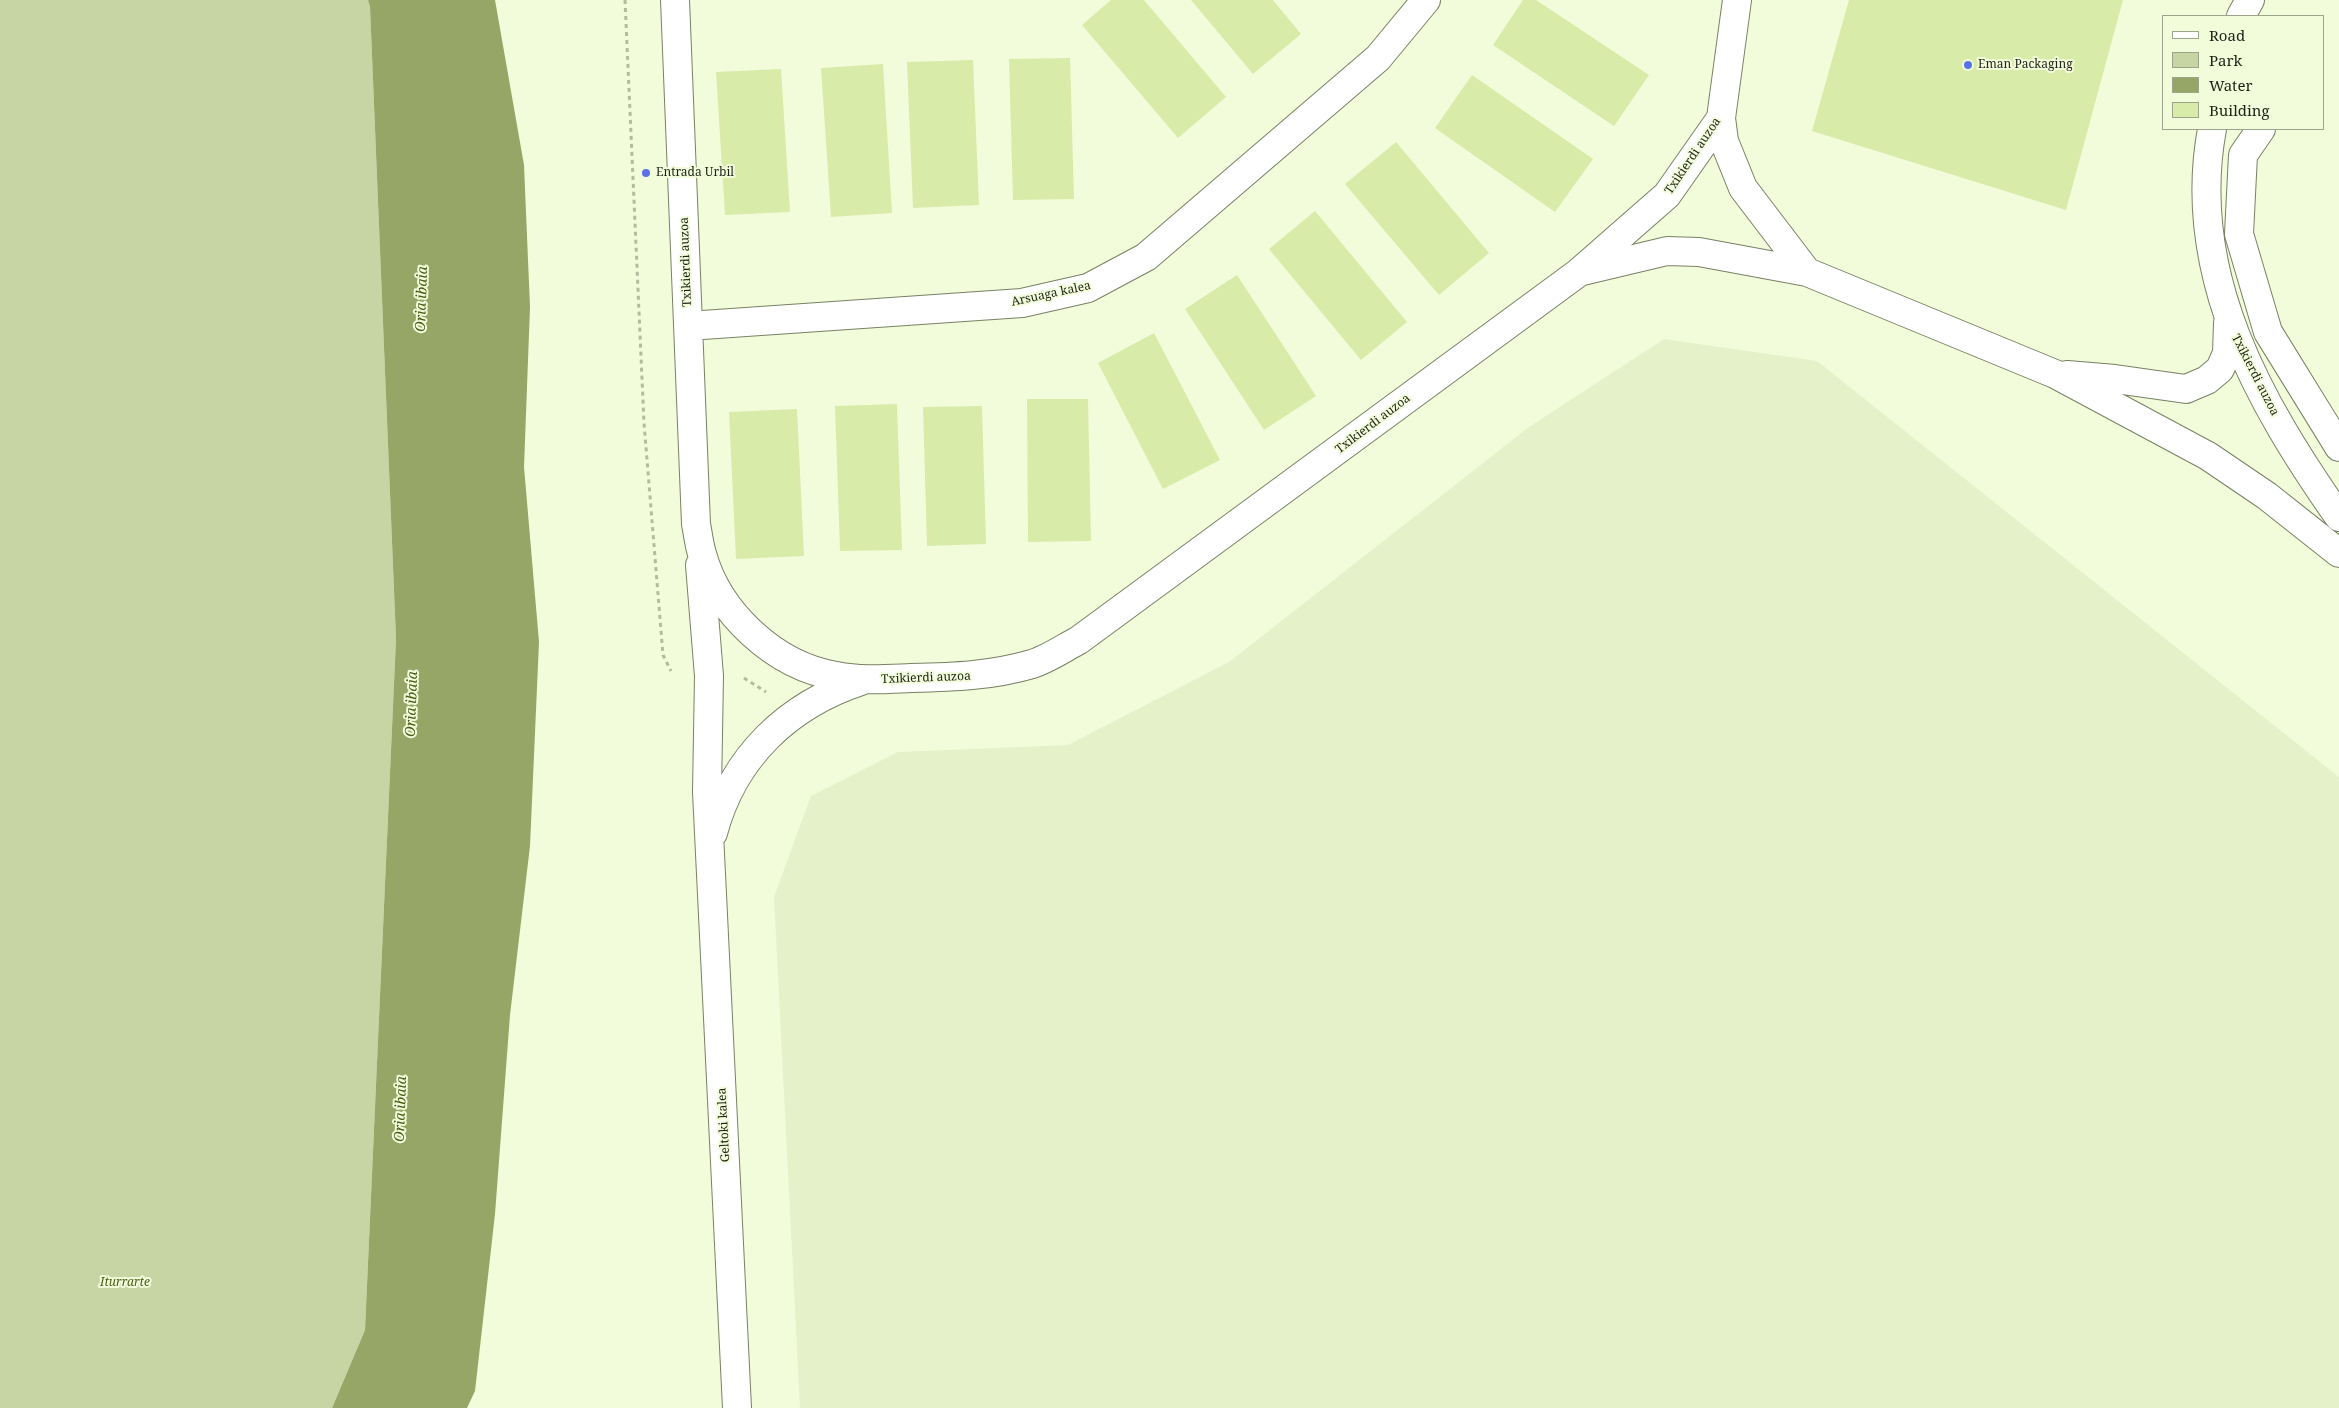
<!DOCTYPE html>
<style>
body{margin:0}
#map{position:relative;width:2339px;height:1408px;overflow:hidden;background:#f2fcdb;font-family:"Noto Serif",serif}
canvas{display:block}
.legend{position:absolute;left:2162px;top:15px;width:162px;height:115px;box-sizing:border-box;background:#f2fcdb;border:1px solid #9da48c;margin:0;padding:6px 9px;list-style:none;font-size:15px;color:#1e2116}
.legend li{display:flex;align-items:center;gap:10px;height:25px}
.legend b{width:25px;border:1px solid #9da48c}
</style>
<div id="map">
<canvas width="2339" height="1408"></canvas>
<ul class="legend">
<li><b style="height:6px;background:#fff"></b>Road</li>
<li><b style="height:14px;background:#c7d5a5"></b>Park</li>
<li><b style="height:14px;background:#95a667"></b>Water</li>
<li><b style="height:14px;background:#d8eba9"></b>Building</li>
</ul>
</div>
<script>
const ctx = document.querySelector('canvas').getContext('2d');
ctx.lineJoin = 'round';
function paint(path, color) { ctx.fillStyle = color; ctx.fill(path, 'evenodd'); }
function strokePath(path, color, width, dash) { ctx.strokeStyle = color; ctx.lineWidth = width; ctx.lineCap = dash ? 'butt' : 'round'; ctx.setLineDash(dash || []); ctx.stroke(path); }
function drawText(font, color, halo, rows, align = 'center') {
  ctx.font = font + ' "Noto Serif",serif'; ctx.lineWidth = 4; ctx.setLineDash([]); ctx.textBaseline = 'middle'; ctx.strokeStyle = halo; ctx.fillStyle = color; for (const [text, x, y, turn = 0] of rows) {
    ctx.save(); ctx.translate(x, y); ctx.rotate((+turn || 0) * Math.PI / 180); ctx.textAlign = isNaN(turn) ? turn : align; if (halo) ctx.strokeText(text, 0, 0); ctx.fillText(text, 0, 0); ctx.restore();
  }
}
paint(new Path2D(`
 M1664 339 1817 361 2339 777V1408H800L774 897 811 796 898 752 1068 745 1229 662 1529 427Z`), '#e5f1c9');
paint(new Path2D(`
 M0 0H368L370 7 396 639 365 1330 332 1408H0Z`), '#c7d5a5');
paint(new Path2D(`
 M368 0H495L524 165 530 307 524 467 539 642 530 846 510 1015 495 1214 475 1391 467 1408H332L365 1330 396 639 370 7Z`), '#95a667');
paint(new Path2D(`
 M1111 0H1144L1226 97 1178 138 1082 25Z
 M1191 0H1273L1301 34 1253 74Z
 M1523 0H1536L1649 75 1614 126 1493 45Z
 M1849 0H2123L2066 210 1812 131Z
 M1070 58 1074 199 1013 200 1009 59Z
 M973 60 979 205 913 208 907 62Z
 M883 64 892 213 831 217 821 68Z
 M781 69 790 212 725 215 716 72Z
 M1472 75 1593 159 1555 212 1435 128Z
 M1396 142 1489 253 1439 295 1345 184Z
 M1315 211 1407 322 1361 360 1269 249Z
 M1237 275 1316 396 1264 430 1185 309Z
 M1154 333 1220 460 1163 489 1098 363Z
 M1027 399H1088L1091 541 1028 542Z
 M897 404 902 550 840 551 835 406Z
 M982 406 986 544 927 546 923 407Z
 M797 409 804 556 736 559 729 412Z`), '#d8eba9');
const minor = new Path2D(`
 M675 0 696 524C698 534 699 544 702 554 718 613 775 666 836 676 861 681 886 679 911 678 953 677 991 676 1032 664 1048 659 1064 648 1079 640L1578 273 1667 195 1721 118 1737 0
 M2241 16 2250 0
 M1721 118 1724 141 1743 188 1807 272
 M2212 129C2185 274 2259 403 2339 517
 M2261 129 2243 155 2239 234 2268 332 2339 447
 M1583 271 1667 251 1699 252 1807 272 2055 374 2208 456 2267 496 2339 553
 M688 326 1022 303 1088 288 1146 257 1378 58 1426 0
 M2067 375 2115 379 2186 389 2207 380 2220 369 2227 353 2228 323
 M700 565 709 676 707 792 737 1408
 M713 833C733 757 788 705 861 681`);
strokePath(minor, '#788164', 30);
strokePath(new Path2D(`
 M625 0 644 423 663 655 671 671
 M744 678 766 692`), '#b2baa0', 3, [4, 4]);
strokePath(minor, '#fff', 28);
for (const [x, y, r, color] of [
 [1968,65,5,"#5972e8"],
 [646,173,5,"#5972e8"]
]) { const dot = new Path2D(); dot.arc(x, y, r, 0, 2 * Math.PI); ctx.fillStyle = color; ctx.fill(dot); strokePath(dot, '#f2fcdb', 2); }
drawText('12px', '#1e2116', '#f2fcdb', [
 ["Eman Packaging",1978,65],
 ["Entrada Urbil",656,173]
], 'left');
drawText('12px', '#1e2116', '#f2fcdb', [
 ["Txikierdi auzoa",1693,156,-56],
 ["Txikierdi auzoa",686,262,-92],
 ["Arsuaga kalea",1051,294,-12],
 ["Txikierdi auzoa",2255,375,63],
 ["Txikierdi auzoa",1373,424,-37],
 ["Txikierdi auzoa",926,678,-2],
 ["Geltoki kalea",724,1125,-93]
]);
drawText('italic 12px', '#4c5b15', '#f2fcdb', [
 ["Iturrarte",125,1283]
]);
drawText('italic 14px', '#4a5912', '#f2fcdb', [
 ["Oria ibaia",422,299,-88],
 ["Oria ibaia",412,704,-88],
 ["Oria ibaia",401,1109,-88]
]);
</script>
